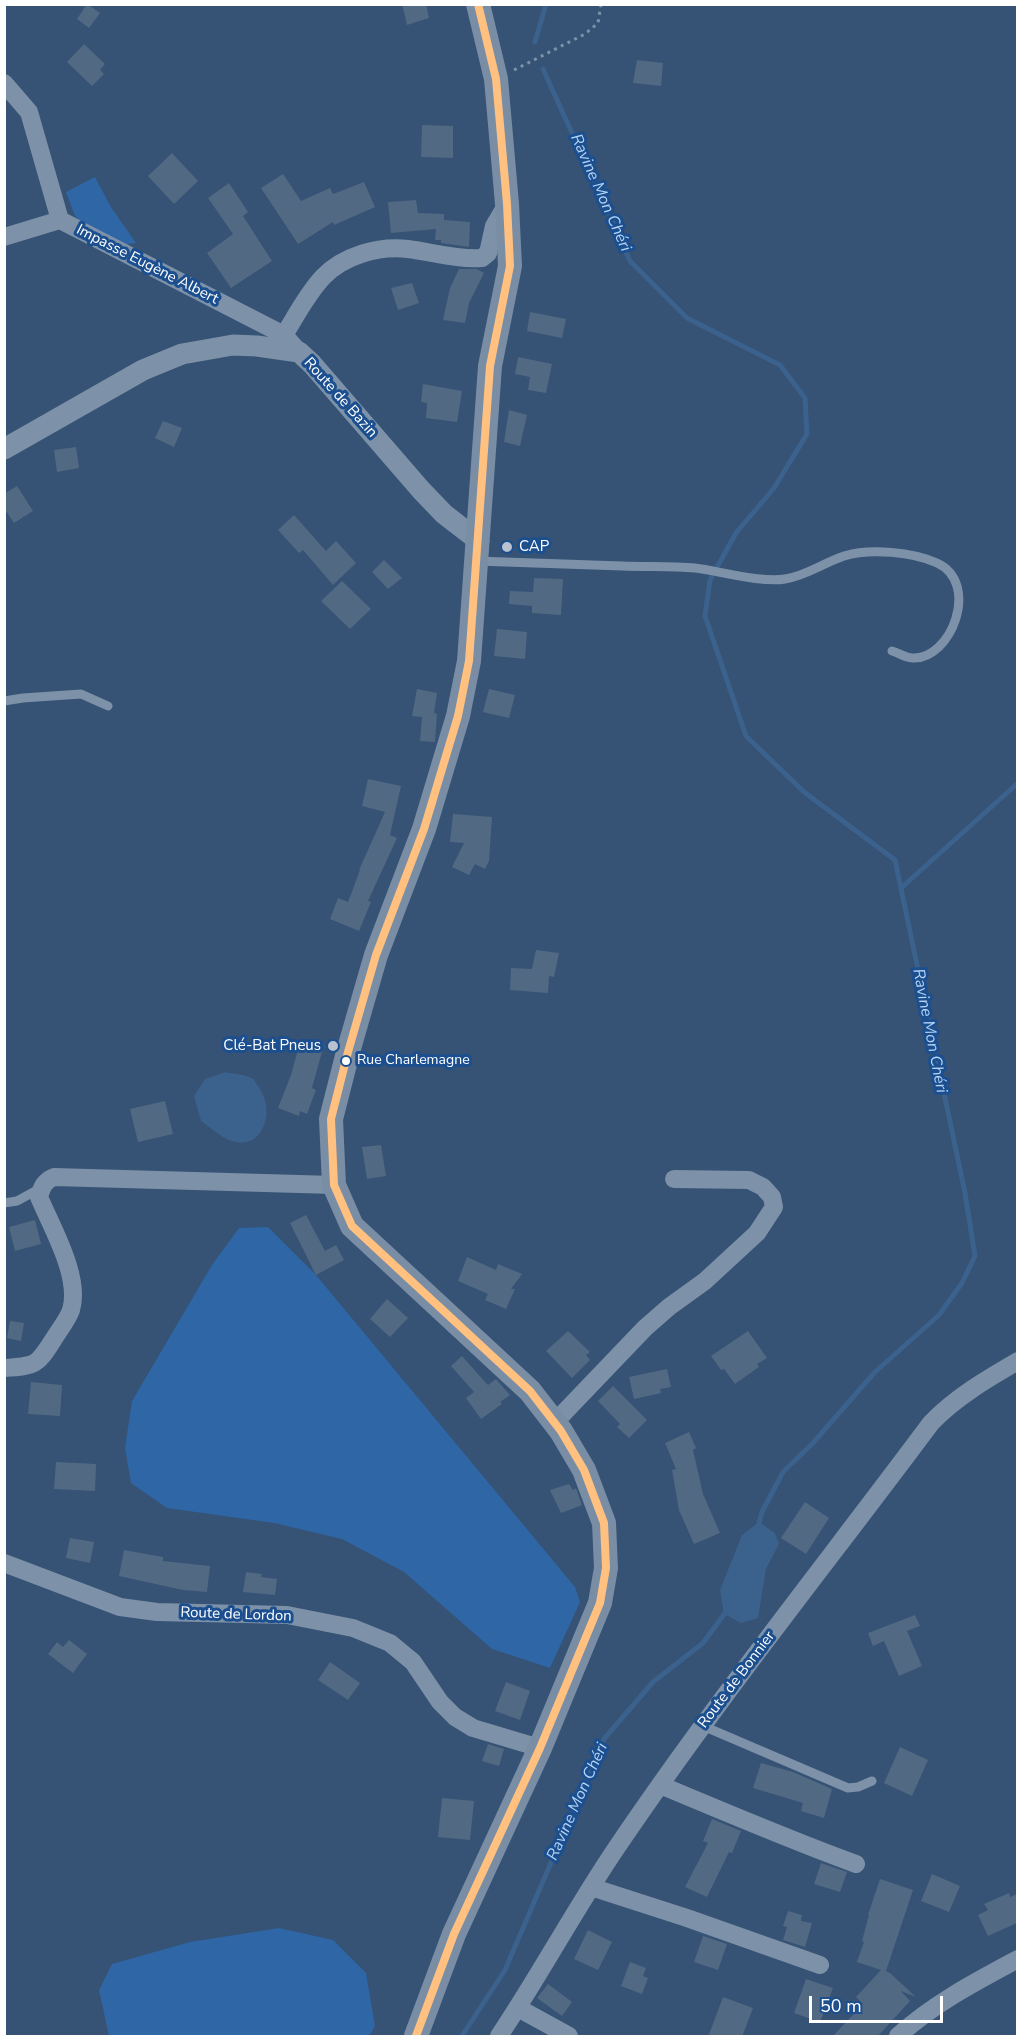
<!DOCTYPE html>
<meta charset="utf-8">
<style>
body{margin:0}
#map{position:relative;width:1022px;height:2041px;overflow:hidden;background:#365274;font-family:"Nunito Sans",sans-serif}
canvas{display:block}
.frame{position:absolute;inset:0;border:6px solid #fff;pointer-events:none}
.scale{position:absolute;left:809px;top:1996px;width:134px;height:27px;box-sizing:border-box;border:3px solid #fff;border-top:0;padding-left:8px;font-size:18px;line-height:21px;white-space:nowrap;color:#fff;-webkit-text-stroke:4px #1b4f8f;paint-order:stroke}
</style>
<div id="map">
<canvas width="1022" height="2041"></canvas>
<div class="frame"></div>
<div class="scale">50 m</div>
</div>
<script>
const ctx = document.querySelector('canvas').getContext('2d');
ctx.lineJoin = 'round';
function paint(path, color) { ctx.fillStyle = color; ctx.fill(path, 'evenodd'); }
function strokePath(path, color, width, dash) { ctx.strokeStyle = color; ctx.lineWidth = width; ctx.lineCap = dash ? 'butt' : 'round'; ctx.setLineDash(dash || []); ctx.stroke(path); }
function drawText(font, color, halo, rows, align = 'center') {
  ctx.font = font + ' "Nunito Sans",sans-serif'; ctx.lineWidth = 6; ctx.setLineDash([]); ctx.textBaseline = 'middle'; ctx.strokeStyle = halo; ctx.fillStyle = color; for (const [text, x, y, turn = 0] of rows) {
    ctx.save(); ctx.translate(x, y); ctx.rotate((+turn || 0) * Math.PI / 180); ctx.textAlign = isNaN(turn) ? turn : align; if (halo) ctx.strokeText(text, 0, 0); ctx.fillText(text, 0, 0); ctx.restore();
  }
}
paint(new Path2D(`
 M95 177 111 207 136 243 114 246 98 236 75 216 66 192Z
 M268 1227 316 1275 575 1587 580 1602 550 1668 492 1649 404 1572 342 1539 274 1523 167 1508 131 1483 125 1448 132 1401 212 1265 239 1228Z
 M279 1928 333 1940 366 1973 375 2026 369 2036H109L99 1990 112 1964 190 1942Z`), '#2f66a5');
paint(new Path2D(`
 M225 1072C233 1074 246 1074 253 1079 255 1080 256 1084 258 1086 277 1110 263 1154 229 1140 219 1136 210 1127 201 1121L194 1096 205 1079Z
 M759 1522 775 1533 779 1544 766 1569 758 1618 741 1623 724 1614 720 1590 742 1535Z`), '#3b618d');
strokePath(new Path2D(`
 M535 42 546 4
 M543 69 630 261 687 318 780 365 805 398 807 434 774 488 736 533 710 580 705 616 746 736 804 792 895 860 965 1193 975 1256 962 1283 939 1315 874 1373 813 1443 783 1472 762 1512 758 1527
 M901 888 1018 783
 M462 2036 505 1970 604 1739 653 1682 703 1643 728 1609`), '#3b618d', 5);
paint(new Path2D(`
 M87 4 100 13 89 28 77 19Z
 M402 4H426L429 18 407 25Z
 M84 44 105 64 100 70 104 74 92 86 67 62Z
 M637 60 663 63 661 86 633 83Z
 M422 125 453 126V158L421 157Z
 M172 153 198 181 174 204 148 176Z
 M283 174 301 201 330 188 333 194 364 182 375 207 334 225 333 222 298 244 261 188Z
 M229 183 248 212 243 216 272 261 231 288 207 253 233 234 208 198Z
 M416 200 418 213 444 214V220L470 222 469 247 441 243V240H435L436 229 391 233 388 202Z
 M459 269H477L484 273 469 303 465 323 443 320 450 288Z
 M412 283 419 303 398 310 391 288Z
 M530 312 566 319 562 338 527 331Z
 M518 357 552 364 546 393 528 390 530 377 515 374Z
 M423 384 462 391 457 422 426 418 427 403 421 402Z
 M509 410 527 415 520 446 504 442Z
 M163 421 182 428 174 447 155 438Z
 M76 447 79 468 57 472 54 450Z
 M17 486 33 511 14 523 4 508V494Z
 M294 515 326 551 336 541 356 563 333 585 303 550 299 553 278 530Z
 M384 560 402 578 388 589 372 572Z
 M534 578 563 579 561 615 532 613V606L509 604 510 591 533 592Z
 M342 581 371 609 350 629 321 601Z
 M497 629 527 632 525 659 494 656Z
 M417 689 437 693 434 713 437 714 435 742 420 741 422 717 412 716Z
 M489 689 515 695 509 718 483 712Z
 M368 779 401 786 390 835 397 838 368 901 371 902 359 931 330 919 338 898 348 902 360 870H359L385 812 362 806Z
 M453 814 492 817 489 861 485 869 475 864 469 875 452 867 464 843 450 842Z
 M536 950 559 953 554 977 549 976 548 993 510 990 511 968 532 969Z
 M300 1042 323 1048 312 1088 316 1090 307 1114 300 1111 299 1116 278 1108 291 1075Z
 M165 1101 173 1134 138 1142 130 1109Z
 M381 1145 386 1176 367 1179 362 1147Z
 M306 1215 325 1251 336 1245 344 1260 316 1275 290 1223Z
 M35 1220 41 1244 15 1251 9 1227Z
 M467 1257 496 1270 498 1264 522 1274 511 1289H515L506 1309 485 1300 488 1294 458 1281Z
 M387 1299 408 1318 390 1337 370 1319Z
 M10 1321 24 1323 21 1341 7 1338Z
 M568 1331 590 1352 586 1355 590 1360 572 1378 546 1351Z
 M748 1331 767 1358 757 1364 759 1367 735 1384 724 1369 721 1370 711 1356Z
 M462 1356 486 1383 488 1385 496 1379 510 1395 500 1402 502 1404 481 1419 466 1398 474 1392 451 1366Z
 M667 1369 671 1387 660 1389 661 1393 634 1399 629 1377Z
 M31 1382 62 1385 60 1416 28 1414Z
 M613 1386 647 1420 629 1438 617 1427 620 1424 598 1401Z
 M689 1432 696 1448 693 1450 703 1494 720 1533 694 1544 679 1510 672 1470 676 1469 665 1443Z
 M56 1462 96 1464 95 1491 54 1489Z
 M569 1484 573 1490 576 1488 582 1505 561 1513 550 1490Z
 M805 1502 829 1518 806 1554 781 1538Z
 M70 1538 94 1542 90 1563 66 1558Z
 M124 1550 163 1557V1561L210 1566 207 1592 183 1590 119 1576Z
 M246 1572 262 1574 261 1577 277 1579 275 1595 243 1592Z
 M915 1615 920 1626 907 1631 922 1666 899 1676 884 1641 873 1646 868 1633Z
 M69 1640 87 1654 73 1673 48 1654 57 1642 63 1647Z
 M330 1662 360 1683 348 1700 318 1680Z
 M506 1682 530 1691 520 1720 495 1711Z
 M488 1744 504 1749 499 1766 482 1761Z
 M900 1747 928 1760 912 1796 884 1783Z
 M761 1763 793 1772 832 1789 824 1818 801 1811 803 1803 753 1788Z
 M442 1798 474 1801 470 1840 438 1837Z
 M712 1819 741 1831 732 1853 729 1852 707 1897 685 1887 708 1843 703 1841Z
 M821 1863 847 1872 840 1892 814 1884Z
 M932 1874 960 1886 949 1912 921 1901Z
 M880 1879 913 1890 886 1971 884 1970 890 1973 916 1997 901 1991 910 2001 877 2037H832L863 2004 856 1997 881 1970 857 1962 864 1942 862 1941 869 1915H868Z
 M1009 1893 1010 1897 1017 1894V1923L988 1936 978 1915 988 1910 984 1904Z
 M788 1911 802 1915 801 1921 812 1923 805 1947 783 1940 787 1927 783 1926Z
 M588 1930 612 1942 598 1970 574 1959Z
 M703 1936 727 1944 718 1970 694 1962Z
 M630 1962 646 1968 643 1976 648 1978 642 1994 621 1986Z
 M806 1979 833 1988 820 2022 794 2013Z
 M548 1984 572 2002 562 2016 537 1998Z
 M723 1997 753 2008 742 2037H708Z`), '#526984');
strokePath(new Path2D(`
 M1009 4 1018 6
 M514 70 585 34 598 23 601 4`), '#7d92a8', 3, [3, 4.5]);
strokePath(new Path2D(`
 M476 561C525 563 573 564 622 566 646 567 671 566 695 568 719 571 762 583 785 579 806 576 823 563 844 556 870 548 913 552 937 563 981 583 951 660 913 658 906 658 899 653 892 651
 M4 701 23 698 81 694 108 706
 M4 1203 17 1201 39 1189
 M703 1726 848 1788 858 1787 872 1781`), '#7d92a8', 9);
strokePath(new Path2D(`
 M4 83 29 112 60 220 284 335 299 352
 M4 237 60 220
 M284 335C296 316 307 294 323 277 343 256 379 245 408 249 432 252 458 260 482 258L488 253 494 226 507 204
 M4 1368C38 1366 37 1365 55 1337 60 1329 68 1319 71 1310 81 1277 52 1228 39 1197 42 1187 44 1181 54 1177L334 1185
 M554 1423 645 1328 669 1307 705 1281 757 1233 774 1207 772 1197 763 1187 749 1180 674 1179
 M4 1563 120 1607 157 1612 287 1615 353 1628 390 1643 413 1662 440 1702 455 1717 473 1728 540 1748
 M660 1785C725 1812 790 1840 856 1864
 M591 1887 687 1918 820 1965
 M518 2008 569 2036
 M499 2036C540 1975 575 1909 617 1847 715 1702 826 1564 931 1423 956 1397 987 1379 1018 1361
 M898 2036C933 2004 975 1982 1018 1959`), '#7d92a8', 18);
strokePath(new Path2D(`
 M4 449 143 370 182 354 233 345 257 346 299 352 312 364 421 490 444 514 479 541`), '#7d92a8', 21);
strokePath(new Path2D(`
 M416 2036 454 1934 540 1748 600 1603 606 1568 604 1523 584 1470 561 1431 530 1391 352 1226 334 1185 331 1119 348 1052 376 955 424 829 458 716 469 661 490 366 510 266 507 204 496 79 478 4`), '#798da4', 24);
strokePath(new Path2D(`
 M416 2036 454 1934 540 1748 600 1603 606 1568 604 1523 584 1470 561 1431 530 1391 352 1226 334 1185 331 1119 348 1052 376 955 424 829 458 716 469 661 490 366 510 266 507 204 496 79 478 4`), '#ffc080', 8);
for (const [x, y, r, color] of [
 [507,547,6,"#b9c2ce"],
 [333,1046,6,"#b9c2ce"],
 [346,1061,5,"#fff"]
]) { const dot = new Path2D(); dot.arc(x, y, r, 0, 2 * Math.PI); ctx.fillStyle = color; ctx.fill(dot); strokePath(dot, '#1b4f8f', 2); }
drawText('14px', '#fff', '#1b4f8f', [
 ["Rue Charlemagne",357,1061]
], 'left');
drawText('15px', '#fff', '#1b4f8f', [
 ["Impasse Eugène Albert",147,265,27],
 ["Route de Bazin",340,398,48],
 ["Route de Lordon",236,1615,2],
 ["Route de Bonnier",737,1680,-53]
]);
drawText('15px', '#fff', '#1b4f8f', [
 ["CAP",519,547],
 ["Clé-Bat Pneus",321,1046,"right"]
], 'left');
drawText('italic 16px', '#b5d3f5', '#1b4f8f', [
 ["Ravine Mon Chéri",600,193,66],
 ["Ravine Mon Chéri",929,1031,79],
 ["Ravine Mon Chéri",578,1802,-66]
]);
</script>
